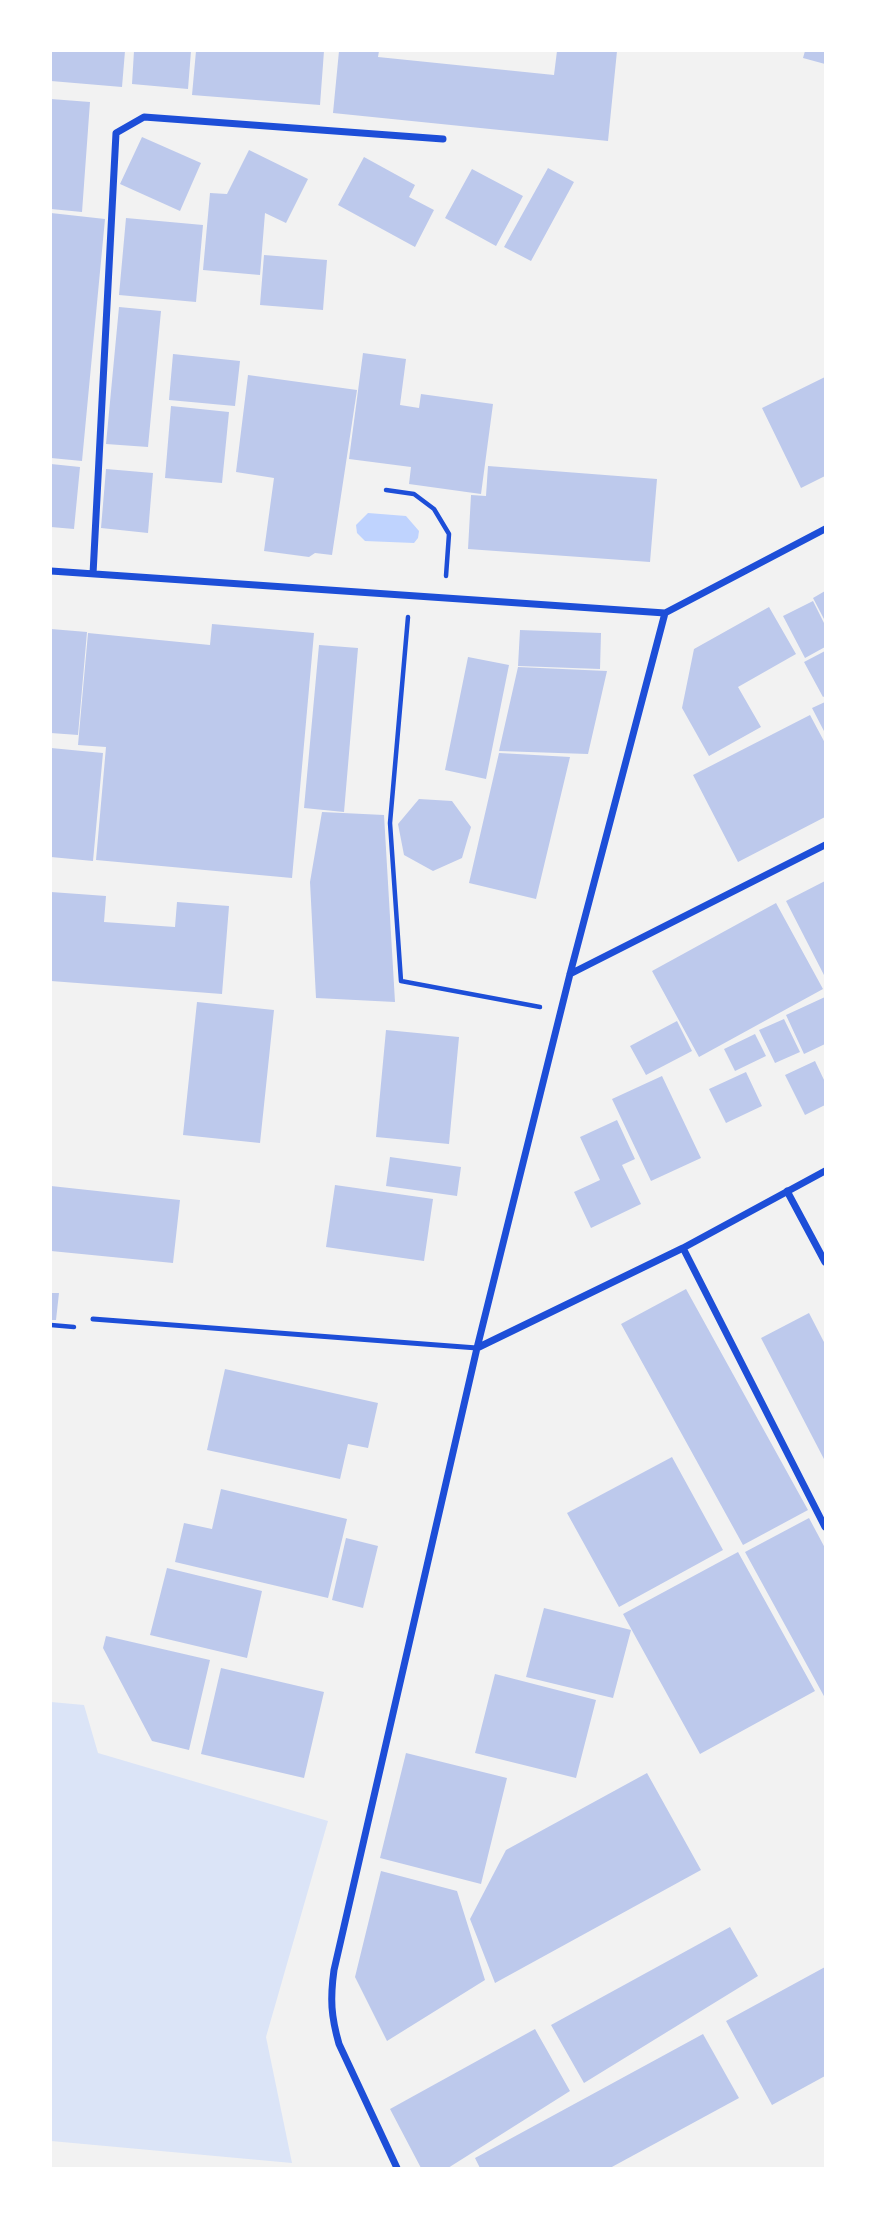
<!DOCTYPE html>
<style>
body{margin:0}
#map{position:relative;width:876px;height:2219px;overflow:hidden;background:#f2f2f2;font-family:Jost,sans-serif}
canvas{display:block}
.frame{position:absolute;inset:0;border:52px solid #fff;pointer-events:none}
</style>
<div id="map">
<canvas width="876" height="2219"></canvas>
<div class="frame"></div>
</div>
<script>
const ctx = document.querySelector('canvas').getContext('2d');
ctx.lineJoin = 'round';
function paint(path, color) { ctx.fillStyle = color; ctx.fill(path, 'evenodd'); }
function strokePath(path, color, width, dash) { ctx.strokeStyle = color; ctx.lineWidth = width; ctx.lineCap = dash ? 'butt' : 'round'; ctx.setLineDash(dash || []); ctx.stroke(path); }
paint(new Path2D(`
 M51 1702 84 1705 98 1753 328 1821 266 2037 292 2163 51 2141Z`), '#dbe4f7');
paint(new Path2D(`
 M368 513 406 516 419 531 418 538 414 543 365 541 357 533 356 525Z`), '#bfd3fe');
paint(new Path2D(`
 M51 51H125L122 87 51 81Z
 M134 51H191L188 89 132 84Z
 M196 51H324L320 105 192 95Z
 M339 51H379L378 57 554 75 557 51H617L608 141 333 113Z
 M805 51H825V64L803 58Z
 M51 99 90 102 82 212 51 209Z
 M142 137 201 163 180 211 120 184Z
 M249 150 308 179 286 223 265 213 260 275 203 270 210 193 227 194Z
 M364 157 415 185 409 197 434 210 415 247 338 205Z
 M548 168 574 182 531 261 504 247Z
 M472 169 523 196 496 246 445 218Z
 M51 213 105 219 82 461 51 458Z
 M126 218 203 225 196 302 119 295Z
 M264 255 327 260 323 310 260 305Z
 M119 307 161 311 148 447 106 444Z
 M363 353 406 359 400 405 419 408 421 394 493 404 481 494 409 484 411 467 349 459Z
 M173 354 240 361 235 406 169 400Z
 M248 375 357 390 332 555 315 553 309 557 264 551 274 478 236 472Z
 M825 377V476L801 488 762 408Z
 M171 406 229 412 222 483 165 478Z
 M51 464 80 467 74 529 51 527Z
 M488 466 657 479 650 562 468 549 471 495 486 496Z
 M106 469 153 473 148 533 101 528Z
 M825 591V621L813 598Z
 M813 601 825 625V647L805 658 783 616Z
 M769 607 796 654 738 687 761 727 709 756 682 708 694 649Z
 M212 624 314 633 292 878 96 860 106 747 78 745 88 633 210 645Z
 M51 629 87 632 78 735 51 733Z
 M520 630 601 633 600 669 518 666Z
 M319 645 358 648 344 812 304 808Z
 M825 651V696L823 697 804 662Z
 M468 657 509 665 486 779 445 770Z
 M518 667 607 671 588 754 499 751Z
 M825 702V733L812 708Z
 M810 715 825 743V817L738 862 693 775Z
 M51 748 103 753 93 861 51 857Z
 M499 753 570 757 536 899 469 883Z
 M419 799 452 801 471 827 462 858 433 871 404 855 398 824Z
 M322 812 384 815 395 1002 316 998 310 882Z
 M825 881V977L786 901Z
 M51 892 106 896 104 922 175 927 177 902 229 906 222 994 51 981Z
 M776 903 823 989 699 1057 652 971Z
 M825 997V1044L804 1054 786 1015Z
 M197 1002 274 1010 260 1143 183 1135Z
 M784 1019 800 1052 775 1063 759 1030Z
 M677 1021 692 1051 646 1075 630 1046Z
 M386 1030 459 1037 449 1144 376 1137Z
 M755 1034 766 1056 735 1071 724 1049Z
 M815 1061 825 1082V1105L805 1115 785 1075Z
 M746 1072 762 1106 726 1123 709 1089Z
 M662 1076 701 1158 651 1181 612 1099Z
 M617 1120 635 1159 622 1165 641 1204 591 1228 574 1192 600 1180 580 1137Z
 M390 1157 461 1167 457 1196 386 1186Z
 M335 1185 433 1199 424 1261 326 1247Z
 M51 1186 180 1200 173 1263 51 1251Z
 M686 1289 808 1510 743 1545 621 1324Z
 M51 1293H59L56 1320H51Z
 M809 1313 825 1344V1461L761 1338Z
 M225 1369 378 1403 368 1448 348 1444 340 1479 207 1450Z
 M672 1457 723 1550 619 1607 567 1513Z
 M221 1489 347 1519 328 1598 175 1562 184 1523 212 1529Z
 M809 1518 825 1548V1698L745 1552Z
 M346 1538 378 1546 363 1608 332 1600Z
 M738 1552 815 1691 700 1754 623 1614Z
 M167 1568 262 1591 247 1658 150 1635Z
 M544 1608 631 1630 613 1698 526 1677Z
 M106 1636 210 1660 189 1750 152 1741 103 1648Z
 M221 1668 324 1692 304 1778 201 1754Z
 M495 1674 596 1700 576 1778 475 1753Z
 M406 1753 507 1778 481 1884 380 1858Z
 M647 1773 701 1870 495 1983 470 1919 506 1850Z
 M381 1871 457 1891 485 1980 387 2041 355 1977Z
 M730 1927 758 1976 584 2083 551 2025Z
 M825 1967V2076L772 2105 726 2021Z
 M535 2029 570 2091 448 2168H421L390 2109Z
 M703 2034 739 2098 610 2168H480L475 2158Z`), '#bdc9ec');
strokePath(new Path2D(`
 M386 490 414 494 434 509 449 534 446 576
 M408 617 390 823 401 981 540 1007
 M51 1325 74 1327`), '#1d4ed8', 4.5);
strokePath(new Path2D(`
 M93 1319 477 1348`), '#1d4ed8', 5);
strokePath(new Path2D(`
 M51 571 665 613 825 529
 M93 574 116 133 144 117 443 139
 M570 974 825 845
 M787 1191 825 1262
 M683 1248 825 1527
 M477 1348 683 1248 825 1171
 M397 2168 339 2044C331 2016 330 1999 334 1970L477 1348 570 974 665 613`), '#1d4ed8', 7);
</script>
